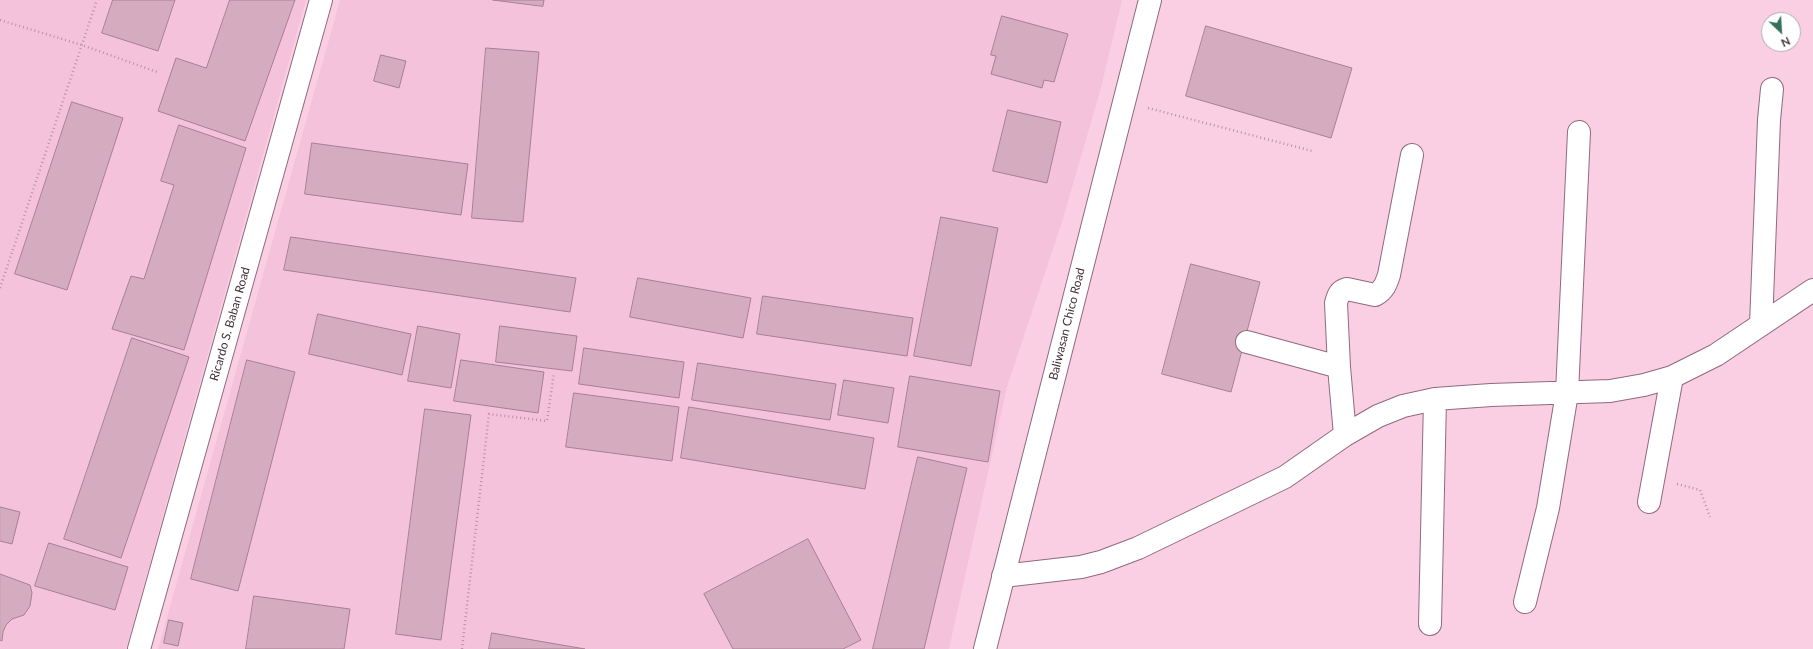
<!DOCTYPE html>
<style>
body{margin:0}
#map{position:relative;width:1813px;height:649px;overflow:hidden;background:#facfe4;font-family:Lato,sans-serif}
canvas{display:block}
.north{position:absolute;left:1761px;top:12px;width:40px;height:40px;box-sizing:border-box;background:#fefefe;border:1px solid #b2acaf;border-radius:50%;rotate:155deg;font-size:11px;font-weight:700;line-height:16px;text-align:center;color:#413038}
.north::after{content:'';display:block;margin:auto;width:14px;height:18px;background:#336f5a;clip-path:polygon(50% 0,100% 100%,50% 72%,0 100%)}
</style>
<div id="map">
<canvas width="1813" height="649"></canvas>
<div class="north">N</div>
</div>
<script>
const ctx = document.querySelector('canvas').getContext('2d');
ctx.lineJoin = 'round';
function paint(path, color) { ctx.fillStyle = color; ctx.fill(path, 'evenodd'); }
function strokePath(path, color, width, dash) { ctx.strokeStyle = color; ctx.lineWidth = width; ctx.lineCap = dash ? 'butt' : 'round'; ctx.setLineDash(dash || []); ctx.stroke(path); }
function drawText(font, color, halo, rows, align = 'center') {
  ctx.font = font + ' Lato,sans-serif'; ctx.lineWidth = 3.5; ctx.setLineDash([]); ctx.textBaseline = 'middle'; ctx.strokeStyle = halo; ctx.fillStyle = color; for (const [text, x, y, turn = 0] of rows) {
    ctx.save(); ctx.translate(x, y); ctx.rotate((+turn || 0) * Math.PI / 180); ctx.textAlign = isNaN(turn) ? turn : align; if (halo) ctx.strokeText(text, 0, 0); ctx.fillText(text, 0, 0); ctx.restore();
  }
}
paint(new Path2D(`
 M0 0H306L126 649H0Z
 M340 0H1122L1101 88 1062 222 1007 387 949 649H158Z`), '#f5c2db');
const building = new Path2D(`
 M113 0H175L158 51 102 33Z
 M230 0H295L245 141 158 111 176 58 206 68Z
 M493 0H544L543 6Z
 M1002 16 1068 34 1054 82 1044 80 1042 88 991 74 996 56 991 55Z
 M1206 26 1352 68 1331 138 1186 96Z
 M486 48 539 52 523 222 472 218Z
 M381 55 406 61 399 88 374 81Z
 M72 102 123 118 67 290 15 274Z
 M1008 110 1061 122 1047 183 993 171Z
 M179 125 246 148 184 350 112 329 131 276 144 279 174 185 161 181Z
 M312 143 468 164 461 215 305 194Z
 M941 217 998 228 971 366 914 356Z
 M291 237 576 278 570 312 284 270Z
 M1191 264 1260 282 1231 392 1162 374Z
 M638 278 751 298 743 338 630 317Z
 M763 296 913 318 907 356 757 334Z
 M318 314 411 334 402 375 309 354Z
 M418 326 460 334 451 388 408 381Z
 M500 326 577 336 572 371 496 362Z
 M132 338 189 357 121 558 64 539Z
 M584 348 684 362 679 398 579 384Z
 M247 360 295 372 238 591 191 579Z
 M461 360 544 372 538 413 454 401Z
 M698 363 836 384 830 420 692 400Z
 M910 376 1000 391 988 462 898 447Z
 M844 380 894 388 888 423 838 415Z
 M574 393 679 407 672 461 566 447Z
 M689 407 874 438 865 489 681 458Z
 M425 409 471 415 441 640 396 634Z
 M918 457 967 468 924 649H873Z
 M0 507 20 512 12 544 0 541Z
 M808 539 861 640 843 649H733L704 594Z
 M49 543 128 567 115 610 35 586Z
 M0 574 30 585 32 593 30 606 24 615 12 619 6 625 3 632 2 641 0 640Z
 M254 596 350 609 344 649H246Z
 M169 620 183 623 178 646 164 643Z
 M492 633 585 649H489Z`);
paint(building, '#d5abbf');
strokePath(building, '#a88093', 1);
const minor = new Path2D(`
 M1761 325 1769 120 1772 89
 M1247 342 1339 367
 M1345 435 1339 367 1336 303C1338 296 1339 291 1347 289L1375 295C1384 290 1386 284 1389 275L1412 155
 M1649 502 1672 377
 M1003 576 1081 567 1101 562 1138 548 1285 477 1345 435 1378 416 1403 406 1435 399 1491 395 1610 391 1644 385 1672 377 1716 355 1813 290
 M1525 602 1548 508 1567 393 1579 132
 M1430 624 1435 399
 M139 649 321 0`);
const secondary = new Path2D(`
 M985 649 1150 0`);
strokePath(minor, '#906a7d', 24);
strokePath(secondary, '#906a7d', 24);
strokePath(new Path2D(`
 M0 20 82 45 157 72
 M1148 108 1312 151
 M0 288 97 0
 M1677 484 1700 490 1710 517
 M462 649 489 414 547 421 554 373`), '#b594a4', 2.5, [1, 3]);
strokePath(minor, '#fff', 22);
strokePath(secondary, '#fff', 22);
drawText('12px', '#413038', '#fefefe', [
 ["Ricardo S. Baban Road",230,324,-74],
 ["Baliwasan Chico Road",1067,324,-76]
]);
</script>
